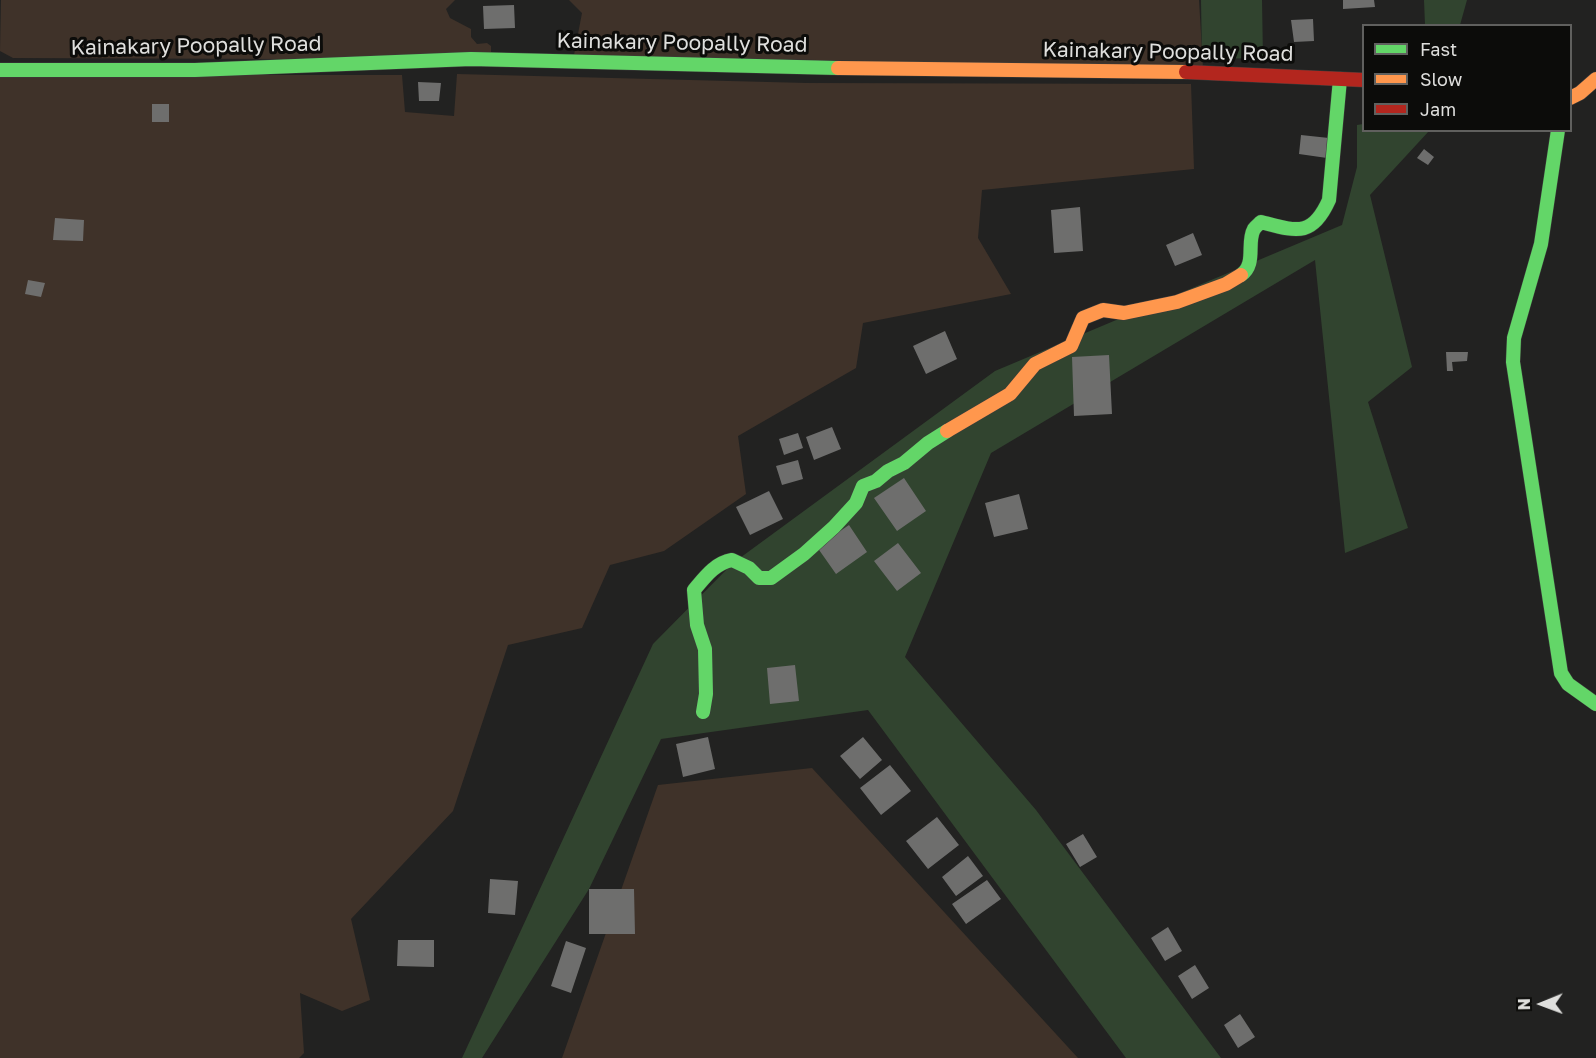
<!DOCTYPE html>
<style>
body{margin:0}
#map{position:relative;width:1596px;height:1058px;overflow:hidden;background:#222221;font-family:"Golos Text",sans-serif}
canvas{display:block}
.legend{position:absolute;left:1362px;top:24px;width:210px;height:108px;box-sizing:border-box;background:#0c0c0a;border:2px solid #60605e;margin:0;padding:8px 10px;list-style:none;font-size:18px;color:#dfdfdd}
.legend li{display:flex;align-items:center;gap:12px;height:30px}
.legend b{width:30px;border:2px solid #60605e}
.north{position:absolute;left:1512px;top:974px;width:60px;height:60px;-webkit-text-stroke:4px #0c0c0a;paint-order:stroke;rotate:269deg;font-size:16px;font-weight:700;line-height:24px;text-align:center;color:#dfdfdd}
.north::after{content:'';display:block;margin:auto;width:21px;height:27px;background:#dfdfdd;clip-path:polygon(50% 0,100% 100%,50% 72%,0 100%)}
</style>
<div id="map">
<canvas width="1596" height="1058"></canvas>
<ul class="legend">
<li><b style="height:8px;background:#63d668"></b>Fast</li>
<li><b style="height:8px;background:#ff974d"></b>Slow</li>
<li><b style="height:8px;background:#b3261e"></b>Jam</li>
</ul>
<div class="north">N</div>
</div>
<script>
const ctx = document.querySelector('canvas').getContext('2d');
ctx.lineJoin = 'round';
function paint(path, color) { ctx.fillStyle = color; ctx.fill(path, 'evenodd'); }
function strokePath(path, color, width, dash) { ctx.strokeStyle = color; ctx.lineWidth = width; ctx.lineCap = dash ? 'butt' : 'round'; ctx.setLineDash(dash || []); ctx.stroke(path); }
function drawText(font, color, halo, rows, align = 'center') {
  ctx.font = font + ' "Golos Text",sans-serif'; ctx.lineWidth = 6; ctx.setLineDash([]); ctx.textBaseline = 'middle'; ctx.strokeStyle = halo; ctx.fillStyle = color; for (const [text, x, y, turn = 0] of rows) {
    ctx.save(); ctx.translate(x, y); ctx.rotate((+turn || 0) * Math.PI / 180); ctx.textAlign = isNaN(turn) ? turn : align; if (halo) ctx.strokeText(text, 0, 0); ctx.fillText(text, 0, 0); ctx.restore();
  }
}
paint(new Path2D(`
 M455 0 446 9 450 18 471 29V37L477 44 487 43 491 46V54L284 59 13 58 0 51 1 0Z
 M569 0H1199L1203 68 574 55 582 13Z
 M457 74 807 83 1191 84 1194 169 982 190 978 238 1011 294 863 323 856 368 738 436 746 494 664 551 610 565 582 628 508 645 453 811 351 919 370 1000 342 1011 300 993 304 1053 299 1058H0V75H402L405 112 454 116Z
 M812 768 1078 1058H562L658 785Z`), '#3f3229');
paint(new Path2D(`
 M1201 0H1262L1263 58 1202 59Z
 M1424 0H1467L1460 25H1425Z
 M1363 124 1364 130 1429 131 1370 195 1412 367 1368 402 1408 528 1345 553 1315 260 991 453 905 657 1036 810 1221 1058H1126L868 710 661 739 589 889 482 1058H462L653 644 733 563 995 371 1342 225 1357 167V125Z`), '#31442f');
paint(new Path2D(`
 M1343 0H1374L1375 7 1343 9Z
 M514 5 515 28 484 29 483 6Z
 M1313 19 1314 41 1294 42 1291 20Z
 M418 82 441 83 439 101H419Z
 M152 104H169V122H152Z
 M1301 135 1329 138 1327 158 1299 154Z
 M1424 149 1434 157 1428 165 1417 158Z
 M1080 207 1083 251 1054 253 1051 210Z
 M55 218 84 220 83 241 53 240Z
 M1193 233 1202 255 1175 266 1166 245Z
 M28 280 45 283 41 297 25 294Z
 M945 331 957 359 926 374 913 346Z
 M1446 352H1468L1467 361 1452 362 1453 371H1447Z
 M1109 355 1112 414 1074 416 1072 357Z
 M832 427 841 449 814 460 806 437Z
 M798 433 803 448 784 455 779 439Z
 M798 460 803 479 782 485 776 466Z
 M904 478 926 511 897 531 874 498Z
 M769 491 783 519 750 535 736 507Z
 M1019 494 1028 529 994 537 985 503Z
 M849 525 867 552 836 574 817 547Z
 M898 543 921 573 897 591 874 561Z
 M795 665 799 701 770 704 767 668Z
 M708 737 715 769 683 777 676 744Z
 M863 737 882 760 860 779 840 756Z
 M890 765 911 791 881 815 860 788Z
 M937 817 959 845 928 869 906 841Z
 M1083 834 1097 857 1080 867 1066 844Z
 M968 856 983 876 956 896 942 877Z
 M490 879 518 881 515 915 488 913Z
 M987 880 1001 899 966 924 952 904Z
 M589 889H634L635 934H589Z
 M1168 927 1182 951 1165 961 1151 938Z
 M398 940H434V967L397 966Z
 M566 941 586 948 571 993 551 986Z
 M1195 965 1209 988 1192 999 1178 976Z
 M1240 1014 1255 1037 1238 1048 1224 1025Z`), '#6e6e6d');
const fast = new Path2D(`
 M0 70H195L471 59 838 68
 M1558 130 1541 244 1514 338 1513 362 1561 673 1568 684 1596 704
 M1241 275C1257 264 1246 243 1254 229 1256 226 1259 224 1261 222 1296 231 1312 238 1329 200L1340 79
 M703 712 706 694 705 649 697 625 694 590C705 577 715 563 732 560L749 568 759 578H771L804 554 834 527 856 503 863 486 876 481 888 471 904 463 928 443 947 431`);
const slow = new Path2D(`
 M838 68 1186 72
 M1570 98 1580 93 1596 79
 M947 431 1010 394 1035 364 1071 346 1083 318 1103 310 1124 313 1177 302 1226 284 1241 275`);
const jam = new Path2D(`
 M1186 72 1364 80`);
strokePath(fast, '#3d3d3c', 15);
strokePath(slow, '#3d3d3c', 15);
strokePath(jam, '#3d3d3c', 15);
strokePath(fast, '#63d668', 14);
strokePath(slow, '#ff974d', 14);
strokePath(jam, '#b3261e', 14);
drawText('21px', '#dfdfdd', '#0c0c0a', [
 ["Kainakary Poopally Road",682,43,1],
 ["Kainakary Poopally Road",196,46,-1],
 ["Kainakary Poopally Road",1168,52,1]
]);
</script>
